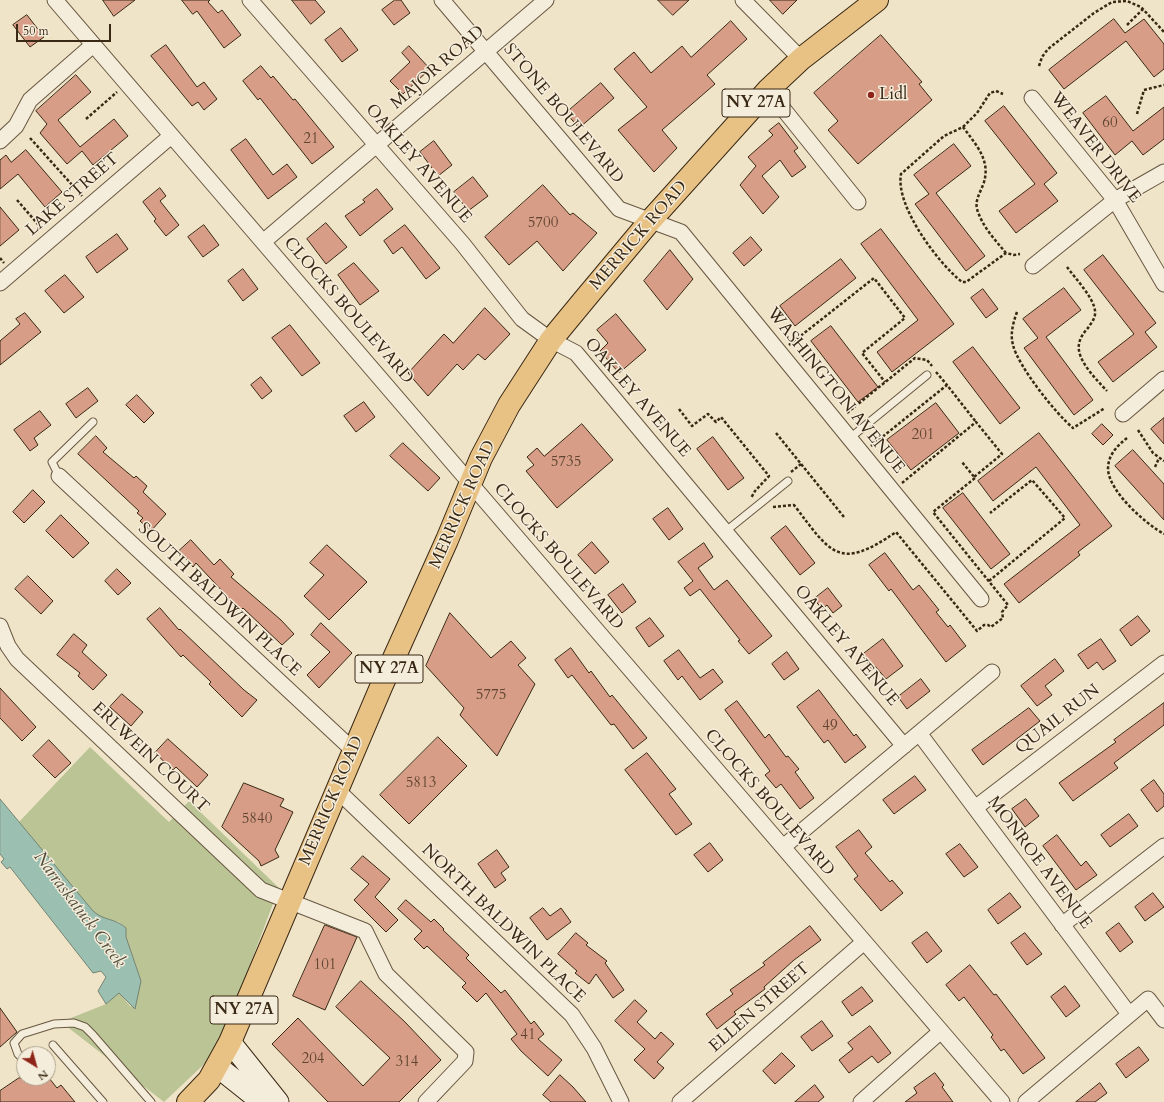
<!DOCTYPE html>
<style>
body{margin:0}
#map{position:relative;width:1164px;height:1102px;overflow:hidden;background:#f0e4c8;font-family:Cardo,serif}
canvas{display:block}
.north{position:absolute;left:16px;top:1046px;width:40px;height:40px;box-sizing:border-box;background:#f5eddb;border:1px solid #aa9e8b;border-radius:50%;rotate:143deg;font-size:11px;font-weight:700;line-height:16px;text-align:center;color:#392814}
.north::after{content:'';display:block;margin:auto;width:14px;height:18px;background:#8f2418;clip-path:polygon(50% 0,100% 100%,50% 72%,0 100%)}
.scale{position:absolute;left:16px;top:24px;width:95px;height:18px;box-sizing:border-box;border:2px solid #392814;border-top:0;padding-left:5px;font-size:12px;line-height:14px;white-space:nowrap;color:#392814;-webkit-text-stroke:3px #f5eddb;paint-order:stroke}
</style>
<div id="map">
<canvas width="1164" height="1102"></canvas>
<div class="north">N</div>
<div class="scale">50 m</div>
</div>
<script>
const ctx = document.querySelector('canvas').getContext('2d');
ctx.lineJoin = 'round';
function paint(path, color) { ctx.fillStyle = color; ctx.fill(path, 'evenodd'); }
function strokePath(path, color, width, dash) { ctx.strokeStyle = color; ctx.lineWidth = width; ctx.lineCap = dash ? 'butt' : 'round'; ctx.setLineDash(dash || []); ctx.stroke(path); }
function drawText(font, color, halo, rows, align = 'center') {
  ctx.font = font + ' Cardo,serif'; ctx.lineWidth = 3; ctx.setLineDash([]); ctx.textBaseline = 'middle'; ctx.strokeStyle = halo; ctx.fillStyle = color; for (const [text, x, y, turn = 0] of rows) {
    ctx.save(); ctx.translate(x, y); ctx.rotate((+turn || 0) * Math.PI / 180); ctx.textAlign = isNaN(turn) ? turn : align; if (halo) ctx.strokeText(text, 0, 0); ctx.fillText(text, 0, 0); ctx.restore();
  }
}
paint(new Path2D(`
 M90 747 169 822 189 801 279 888 217 1052 164 1102 61 1022 106 1004 119 993 131 1007 141 981 126 937V928L119 922 100 918 89 907 19 822Z`), '#bac495');
const water = new Path2D(`
 M0 799 93 911C104 921 115 918 126 928V937L141 981 135 1009 119 993 106 1004 98 991 106 977 101 971 93 973 10 867 7 869 1 862 4 859 0 854Z`);
paint(water, '#9bbfb1');
strokePath(water, '#748372', 1);
const building = new Path2D(`
 M103 0H135L114 16Z
 M182 0H210L208 2 218 13 222 10 241 35 224 48 197 11 193 14Z
 M292 0H315L325 12 311 24Z
 M395 0H401L410 13 394 25 382 10Z
 M658 0H689L673 15Z
 M770 0H797L783 14Z
 M27 15 44 37 30 47 13 25Z
 M1114 19 1125 33 1144 19 1164 44V69L1154 77 1126 41 1064 89 1049 70Z
 M731 21 747 39 707 75 715 84 662 130 677 148 654 172 618 130 647 107 614 69 634 52 651 73 682 46 691 57Z
 M341 28 358 50 342 62 325 40Z
 M881 35 922 82 919 84 932 100 858 164 828 130 838 121 814 93Z
 M166 45 197 87 204 82 217 99 204 110 198 102 192 106 151 56Z
 M409 46 430 69 403 94 390 81 410 62 402 53Z
 M261 66 271 78 273 76 293 100 295 99 334 147 312 164 260 98 258 100 243 81Z
 M76 75 91 92 58 120 80 147 114 119 128 136 93 165 82 151 67 164 40 133 47 124 36 111Z
 M601 83 614 98 579 128 566 113Z
 M1106 96 1133 131 1164 107V139L1143 155 1132 141 1115 155 1083 113Z
 M1004 106 1057 173 1044 184 1058 201 1016 233 999 211 1035 184 985 121Z
 M779 123 798 148 794 151 806 167 792 177 780 160 762 176 779 197 763 214 740 185 756 166 748 157 773 135 769 131Z
 M246 139 273 175 287 164 297 177 268 199 231 150Z
 M434 141 452 165 438 176 420 152Z
 M954 144 971 166 936 193 985 256 966 271 915 204 929 194 914 175Z
 M26 150 62 192 45 207 18 174 0 189V160L6 155 11 162Z
 M473 177 488 196 468 211 454 192Z
 M543 185 570 215 573 213 597 233 563 271 537 241 509 265 485 237Z
 M160 188 166 196 160 201 179 225 166 236 154 221 156 219 143 202Z
 M377 189 393 209 360 236 345 216 365 202 363 200Z
 M0 207 19 230 0 246Z
 M326 223 347 247 326 264 307 239Z
 M204 225 219 245 203 257 188 237Z
 M405 225 440 268 426 279 402 247 393 254 384 241Z
 M881 229 954 324 892 372 877 352 918 320 861 244Z
 M117 234 128 249 97 273 86 257Z
 M751 237 762 250 744 266 733 253Z
 M670 250 693 279 667 310 644 281Z
 M1103 255 1156 323 1145 332 1157 347 1113 382 1098 362 1134 334 1084 270Z
 M841 259 856 278 795 326 780 306Z
 M354 263 379 291 360 305 338 275Z
 M243 269 258 289 243 301 228 281Z
 M65 275 84 297 64 313 45 291Z
 M1064 288 1081 310 1046 337 1093 400 1074 415 1024 348 1038 338 1023 319Z
 M983 289 998 309 986 318 971 298Z
 M485 308 510 334 485 360 478 354 463 370 457 364 428 396 408 373 444 334 453 343Z
 M25 313 41 332 0 365V341L20 324 16 319Z
 M616 314 646 350 619 373 600 351 608 343 597 330Z
 M290 325 320 363 302 376 272 338Z
 M831 326 878 387 858 402 811 341Z
 M973 347 1020 408 1000 424 953 362Z
 M261 377 272 391 262 399 251 385Z
 M88 388 98 401 76 418 66 404Z
 M137 395 154 413 144 423 126 405Z
 M364 402 375 417 356 432 344 416Z
 M936 403 959 433 911 470 887 440Z
 M40 411 51 425 34 438 38 445 30 451 14 430Z
 M1164 418V444L1151 429Z
 M582 424 613 460 557 508 526 471 534 465 527 457 537 448 544 456Z
 M1102 424 1113 435 1103 445 1092 434Z
 M1039 433 1112 526 1078 552 1080 555 1019 603 1004 584 1080 525 1036 467 993 501 978 481Z
 M96 436 107 448 103 452 134 478 136 476 147 486 143 492 166 514 151 531 140 521 143 518 137 513 139 511 78 454Z
 M713 437 744 478 728 490 697 449Z
 M403 443 440 478 428 491 390 456Z
 M1133 450 1164 484V520L1115 466Z
 M33 490 45 502 24 523 13 512Z
 M963 493 1010 554 991 569 943 508Z
 M668 508 683 529 669 540 653 519Z
 M61 515 89 543 73 558 46 531Z
 M786 526 815 563 800 575 771 538Z
 M191 540 214 565 220 559 234 574 231 577 281 620 294 634 282 645 243 608 241 610 224 596 225 594 196 563 193 567 179 551Z
 M592 542 609 562 595 574 578 555Z
 M704 543 713 557 698 568 714 590 727 580 772 636 749 654 738 641 740 640 700 589 690 596 684 588 693 581 678 562Z
 M327 545 367 582 329 620 304 596 324 575 310 563Z
 M885 553 913 590 919 585 939 610 936 612 948 627 950 625 966 646 946 662 891 589 889 591 869 565Z
 M117 569 131 583 118 595 105 581Z
 M28 576 53 601 41 614 15 589Z
 M623 584 636 602 622 613 608 595Z
 M828 588 842 606 833 613 827 605 822 609 814 599Z
 M160 608 179 630 180 629 244 690 257 700 242 717 209 684 211 682 183 655 181 657 147 619Z
 M450 613 491 658 511 641 526 658 518 665 535 684 497 756 460 715 464 708 426 666Z
 M1138 616 1150 631 1131 646 1120 630Z
 M650 618 664 636 649 647 636 628Z
 M321 623 352 653 319 688 307 675 330 652 311 635Z
 M74 634 87 645 82 652 107 675 93 690 78 676 80 673 57 655Z
 M883 639 903 666 886 679 875 666 872 669 862 655Z
 M1101 639 1116 661 1103 670 1097 662 1088 669 1078 655Z
 M571 648 589 673 591 671 610 697 612 695 647 738 633 749 614 724 611 725 572 675 568 678 555 660Z
 M679 650 700 678 713 669 723 682 700 700 682 676 678 680 664 661Z
 M787 652 799 669 784 680 772 664Z
 M1055 659 1064 671 1045 686 1052 695 1037 706 1021 686Z
 M921 679 930 691 907 709 898 697Z
 M0 688 36 727 22 741 0 718Z
 M819 690 854 736 856 734 866 747 845 763 828 740 824 743 797 707Z
 M122 694 143 712 131 726 110 707Z
 M737 701 765 738 769 734 786 757 788 756 799 769 795 772 814 798 800 809 781 784 776 788 765 775 770 771 725 710Z
 M1164 703V725L1114 763 1118 768 1073 801 1059 783 1116 742 1114 740Z
 M1029 708 1040 721 983 765 972 750Z
 M438 737 467 766 409 824 380 795Z
 M168 739 208 775 197 787 176 767 173 770 155 753Z
 M49 740 71 763 55 778 33 756Z
 M647 753 676 789 669 794 692 824 676 835 625 770Z
 M915 776 926 790 894 814 883 800Z
 M1154 780 1164 794V806L1157 812 1141 790Z
 M244 783 284 799 280 806 293 812 275 850 279 857 261 866 259 861 222 827Z
 M1026 799 1039 816 1025 827 1012 809Z
 M1129 814 1138 826 1110 847 1101 835Z
 M859 830 872 847 865 853 890 882 892 880 903 893 881 911 854 879 858 876 836 847Z
 M1057 835 1081 866 1086 861 1097 875 1076 890 1043 846Z
 M710 843 723 860 708 872 694 855Z
 M960 844 978 867 964 877 946 854Z
 M497 850 509 867 501 873 506 880 495 888 478 864Z
 M363 856 390 879 375 897 398 920 386 932 354 900 369 884 351 869Z
 M1010 893 1021 907 998 924 988 910Z
 M1153 893 1164 907 1145 921 1135 907Z
 M406 900 431 922 434 919 444 929 443 930 469 955 466 958 501 993 505 990 531 1024 534 1021 544 1034 538 1039 562 1060 548 1076 521 1051 511 1039 517 1034 486 993 477 1002 462 987 466 983 427 946 424 949 414 939 422 931 398 909Z
 M543 908 550 916 561 908 571 922 547 940 530 918Z
 M1119 923 1133 942 1120 952 1106 933Z
 M325 925 357 937 325 1010 293 996Z
 M810 926 821 940 794 960 764 987 765 989 734 1012 736 1014 717 1029 706 1014 733 994 730 990 765 965 763 963Z
 M927 932 942 951 927 963 912 943Z
 M576 933 588 943 586 945 607 961 605 963 624 990 613 998 596 974 589 984 575 973 577 971 558 954Z
 M1025 933 1042 954 1027 965 1011 943Z
 M970 965 994 995 996 994 1045 1058 1023 1074 1004 1049 1001 1051 991 1037 993 1035 964 997 959 1001 946 985Z
 M361 981 405 1022 441 1060 399 1102H328L272 1044 298 1018 363 1086 390 1058 336 1007Z
 M1065 986 1080 1006 1066 1017 1051 997Z
 M862 987 873 1001 852 1016 842 1002Z
 M635 1000 647 1011 637 1022 655 1039 661 1032 674 1044 657 1062 664 1068 654 1079 634 1060 645 1049 615 1021Z
 M0 1008 17 1032 0 1047Z
 M822 1021 833 1036 812 1051 801 1037Z
 M870 1026 891 1053 878 1063 872 1056 849 1073 839 1060 853 1049 848 1043Z
 M1139 1047 1149 1060 1126 1078 1116 1064Z
 M782 1053 795 1066 775 1084 763 1071Z
 M935 1073 944 1085 942 1087 953 1102H905L917 1093 914 1088Z
 M560 1075 573 1087 586 1102H551L543 1095Z
 M19 1078H49L57 1088 61 1085 75 1102H0V1091Z
 M1100 1083 1107 1093 1095 1102H1076Z
 M815 1085 824 1097 818 1102H795Z`);
paint(building, '#d79d87');
strokePath(building, '#392814', 1);
const lane = new Path2D(`
 M850 438 927 375
 M59 476 52 462 93 422
 M726 531 788 481
 M53 1045 103 1102
 M24 1060 18 1054 14 1043 22 1034 54 1024 74 1023 85 1027 93 1035 151 1102`);
const street = new Path2D(`
 M55 0 1002 1102
 M250 0 462 243 522 319 551 340 576 353 904 746
 M442 0 619 209 681 232 981 599
 M743 0 801 59
 M768 90 858 202
 M1032 98 1115 200 1164 284
 M0 141 16 126 30 100 93 45
 M263 242 546 0
 M1033 266 1115 200 1164 172
 M0 283 171 136
 M1123 414 1164 379
 M59 476 354 751
 M0 626 8 646 17 659 261 890 365 931 386 974 466 1052 465 1061 426 1102
 M919 733 1129 1014
 M337 790 572 1015 594 1048 621 1102
 M975 808 1164 663
 M783 847 992 672
 M1062 925 1164 846
 M680 1102 864 942
 M861 1102 941 1031
 M1026 1102 1148 999 1164 1020`);
const secondary = new Path2D(`
 M230 1042 278 1102
 M218 1067 262 1102`);
const primary = new Path2D(`
 M188 1102 209 1080 230 1042 381 687 447 540 481 458 509 405 551 340 584 300 650 221 768 90 801 59 877 0`);
strokePath(lane, '#675741', 9);
strokePath(street, '#675741', 17);
strokePath(secondary, '#392814', 23);
strokePath(primary, '#392814', 24);
strokePath(new Path2D(`
 M1127 25 1143 9
 M1039 66 1042 57 1048 49 1094 13 1112 2 1127 1 1141 7 1164 32
 M1137 114 1144 90 1164 85
 M86 119 117 92
 M963 127 977 113 990 93 996 91 1003 94
 M30 138 82 196
 M17 200 43 230
 M1006 253C995 240 982 226 977 209 975 200 980 193 983 185 992 161 976 145 963 127L944 136 901 174C895 206 938 263 962 282H966L1006 253 1014 255 1020 254
 M0 258 4 263
 M1067 267C1075 278 1094 298 1095 311 1096 318 1091 323 1088 328 1084 332 1080 338 1079 344 1076 360 1097 380 1107 391
 M1017 312C1013 323 1010 334 1013 345 1018 366 1056 414 1073 428L1105 408
 M789 345 874 278 905 318 862 353 885 382
 M936 372 947 385
 M679 409 692 426 708 414 716 422 721 417 769 476 755 491 751 498
 M847 413 915 358 927 360 932 366
 M1138 430 1153 453 1164 461
 M776 433 844 517
 M1127 438C1117 446 1108 455 1108 469 1109 492 1146 524 1164 534
 M871 446 947 385 976 422
 M1155 467 1159 458
 M791 472 801 464
 M902 483 976 422 1002 454 974 477
 M773 507 794 505C831 553 838 572 896 532L977 631 984 625H988L991 627 1003 618 1002 612 1008 605 933 512 975 478 962 462
 M989 581 1065 518 1032 480 990 513`), '#392814', 2.5, [3, 2]);
strokePath(lane, '#f5eddb', 7);
strokePath(street, '#f5eddb', 15);
strokePath(secondary, '#f5eddb', 21);
strokePath(primary, '#e8c284', 22);
for (const [x, y, r, color] of [
 [871,95,4,"#8f2418"]
]) { const dot = new Path2D(); dot.arc(x, y, r, 0, 2 * Math.PI); ctx.fillStyle = color; ctx.fill(dot); strokePath(dot, '#f5eddb', 1.5); }
drawText('15px', '#604531', null, [
 ["60",1110,124],
 ["21",311,140],
 ["5700",543,224],
 ["201",923,436],
 ["5735",566,463],
 ["5775",491,696],
 ["49",830,727],
 ["5813",421,784],
 ["5840",257,820],
 ["101",325,966],
 ["41",528,1036],
 ["204",313,1060],
 ["314",407,1063]
]);
for (const [x, y, w] of [
 [756,103,68],
 [389,669,68],
 [244,1010,68]
]) { const box = new Path2D(); box.roundRect(x - w / 2, y - 14, w, 28, 3); ctx.fillStyle = '#f5eddb'; ctx.fill(box); strokePath(box, '#392814', 1); }
drawText('bold 16px', '#392814', null, [
 ["NY 27A",756,103],
 ["NY 27A",389,669],
 ["NY 27A",244,1010]
]);
drawText('17px', '#392814', '#f5eddb', [
 ["MAJOR ROAD",438,68,-41],
 ["STONE BOULEVARD",563,114,50],
 ["WEAVER DRIVE",1095,148,52],
 ["OAKLEY AVENUE",418,164,49],
 ["LAKE STREET",73,195,-41],
 ["MERRICK ROAD",639,236,-49],
 ["CLOCKS BOULEVARD",348,311,49],
 ["WASHINGTON AVENUE",835,391,51],
 ["OAKLEY AVENUE",637,398,49],
 ["MERRICK ROAD",463,505,-66],
 ["CLOCKS BOULEVARD",558,557,49],
 ["SOUTH BALDWIN PLACE",219,600,43],
 ["OAKLEY AVENUE",846,646,50],
 ["QUAIL RUN",1058,720,-38],
 ["ERLWEIN COURT",150,758,43],
 ["MERRICK ROAD",332,801,-67],
 ["CLOCKS BOULEVARD",769,803,49],
 ["MONROE AVENUE",1039,863,53],
 ["NORTH BALDWIN PLACE",503,924,44],
 ["ELLEN STREET",760,1008,-41]
]);
drawText('17px', '#392814', '#f5eddb', [
 ["Lidl",879,95]
], 'left');
drawText('italic 18px', '#524e3b', '#f5eddb', [
 ["Narraskatuck Creek",79,910,53]
]);
</script>
